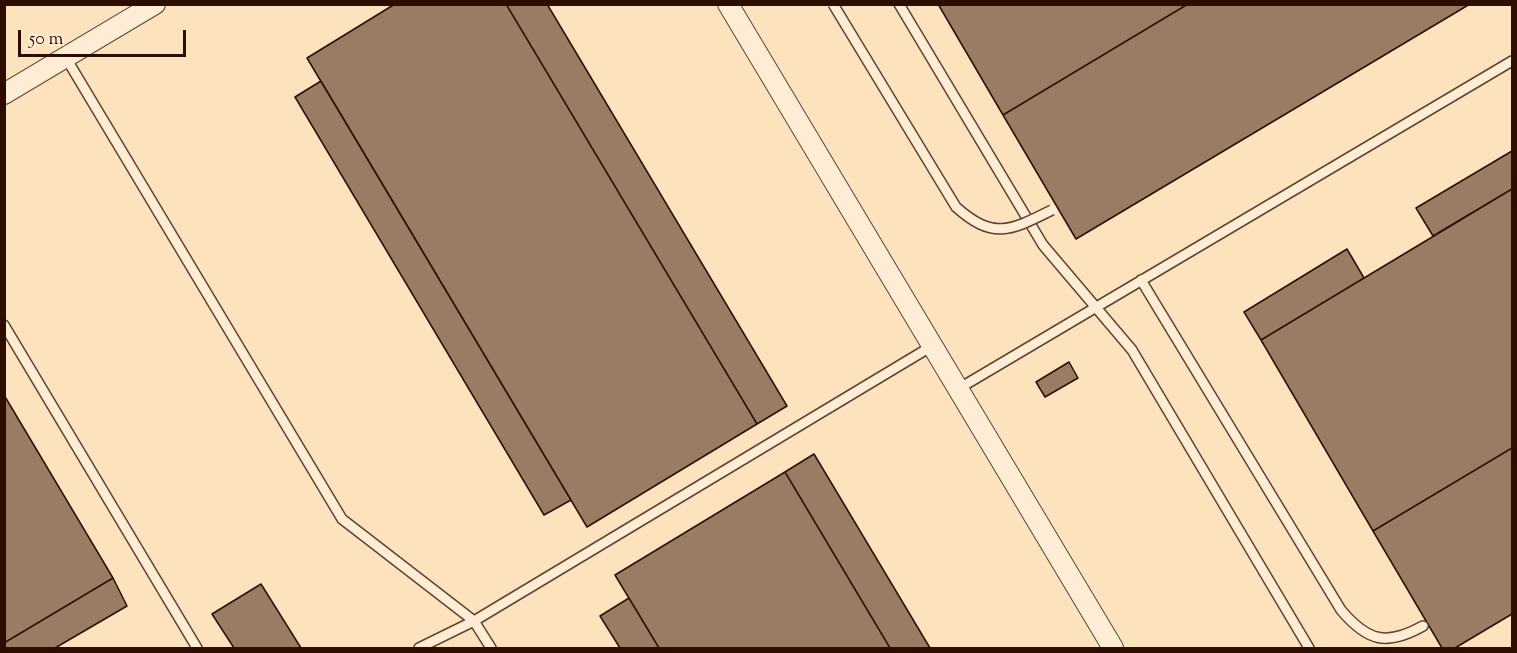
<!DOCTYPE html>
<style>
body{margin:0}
#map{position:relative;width:1517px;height:653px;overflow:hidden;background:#fde2be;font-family:"Sorts Mill Goudy",serif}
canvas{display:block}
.frame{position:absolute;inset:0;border:6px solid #2c0d00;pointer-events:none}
.scale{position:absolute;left:18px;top:30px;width:168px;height:27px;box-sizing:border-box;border:3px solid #2c0d00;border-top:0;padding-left:8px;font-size:18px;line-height:21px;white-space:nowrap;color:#2c0d00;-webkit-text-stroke:4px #feecd5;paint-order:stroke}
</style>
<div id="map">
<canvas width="1517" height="653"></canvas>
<div class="frame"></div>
<div class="scale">50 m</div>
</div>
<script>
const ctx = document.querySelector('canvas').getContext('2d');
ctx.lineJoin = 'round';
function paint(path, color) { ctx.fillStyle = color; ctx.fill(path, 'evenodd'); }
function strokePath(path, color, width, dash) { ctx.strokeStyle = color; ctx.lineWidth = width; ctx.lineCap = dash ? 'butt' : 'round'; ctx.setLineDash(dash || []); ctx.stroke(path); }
const building = new Path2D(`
 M395 4H506L757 424 587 527 307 58Z
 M506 4H547L787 406 757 424Z
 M938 4H1188L1003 115Z
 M1188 4H1470L1076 239 1003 115Z
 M321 81 571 500 544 515 295 97Z
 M1512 151V189L1433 236 1416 208Z
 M1512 189V448L1373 531 1261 340Z
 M1347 249 1364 278 1261 340 1244 312Z
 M1069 362 1078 378 1045 397 1036 382Z
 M4 395 113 578 4 643Z
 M1512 448V614L1455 648H1442L1373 531Z
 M814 454 930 648H890L785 472Z
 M785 472 890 648H659L615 575Z
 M113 578 127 606 55 648H4V643Z
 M261 584 301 648H234L212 614Z
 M629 598 659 648H620L600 616Z`);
paint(building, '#997c63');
strokePath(building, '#2c0d00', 1.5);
const service = new Path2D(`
 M899 4 1043 245 1132 350 1309 648
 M66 58 342 519 474 621 491 648
 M1141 280 1341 610C1368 642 1387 646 1423 626
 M4 325 197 648
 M958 389 1512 61
 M419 648 474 621 932 346`);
const minor = new Path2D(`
 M728 4 1113 648
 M4 94 155 4`);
strokePath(service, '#604230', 12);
strokePath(minor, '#604230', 22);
strokePath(service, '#feecd5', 9);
strokePath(minor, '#feecd5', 20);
const serviceBridge = new Path2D(`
 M833 4 956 207C993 240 1010 231 1052 210`);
strokePath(serviceBridge, '#604230', 12, []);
strokePath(serviceBridge, '#feecd5', 9);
</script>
